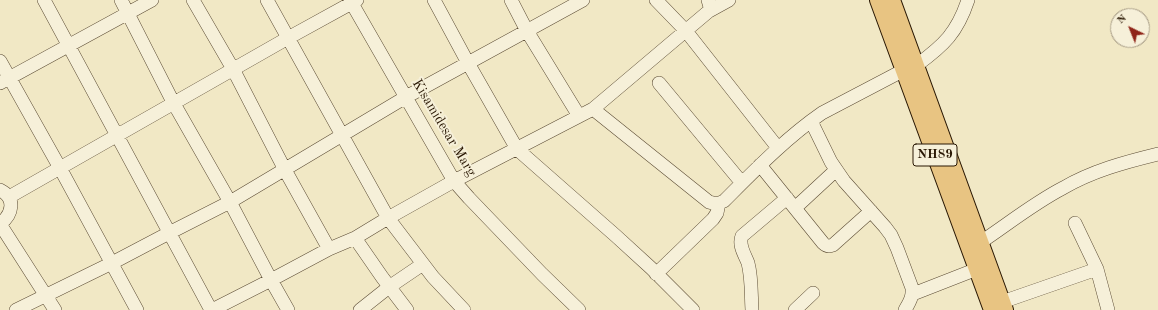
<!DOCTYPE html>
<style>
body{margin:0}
#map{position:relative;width:1158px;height:310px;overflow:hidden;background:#f1e8c5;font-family:"Old Standard TT",serif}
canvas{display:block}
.north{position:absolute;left:1110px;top:8px;width:40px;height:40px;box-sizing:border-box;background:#f6f0d9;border:1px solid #a49983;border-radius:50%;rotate:317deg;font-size:11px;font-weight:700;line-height:16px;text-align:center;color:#291703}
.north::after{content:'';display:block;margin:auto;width:14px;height:18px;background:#8f2418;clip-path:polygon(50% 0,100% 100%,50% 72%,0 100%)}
</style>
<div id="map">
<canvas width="1158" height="310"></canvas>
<div class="north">N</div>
</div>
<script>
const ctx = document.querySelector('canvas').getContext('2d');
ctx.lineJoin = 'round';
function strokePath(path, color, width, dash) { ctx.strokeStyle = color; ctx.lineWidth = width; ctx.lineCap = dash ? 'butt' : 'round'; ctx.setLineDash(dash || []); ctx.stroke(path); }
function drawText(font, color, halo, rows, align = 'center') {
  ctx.font = font + ' "Old Standard TT",serif'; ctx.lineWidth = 4; ctx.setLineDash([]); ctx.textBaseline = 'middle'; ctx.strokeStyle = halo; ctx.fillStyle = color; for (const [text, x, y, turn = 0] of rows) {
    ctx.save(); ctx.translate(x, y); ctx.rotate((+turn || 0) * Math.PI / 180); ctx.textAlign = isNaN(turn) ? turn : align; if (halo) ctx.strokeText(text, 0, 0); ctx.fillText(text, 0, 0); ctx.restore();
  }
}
const minor = new Path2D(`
 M44 0 211 310
 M121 0 173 102 230 202 271 280 288 310
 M193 0 233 69 285 170 329 249
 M267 0 388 218 433 277 464 310
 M350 0 454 181 469 198 542 274 579 310
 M434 0 468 63 517 149 616 236 651 268 693 310
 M511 0 527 31 579 116
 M656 0 686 31 778 148
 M709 11 729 0
 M0 61 60 168 137 310
 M917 65C944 45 957 33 968 0
 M0 83 152 0
 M659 83 742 183
 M593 109 709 202C715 204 718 204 724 201 755 170 786 138 822 113L904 70
 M811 121 831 162 844 181 885 227 891 235 897 248 912 288C913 297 909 303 905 310
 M760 165 823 243C826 246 828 247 833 245L871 211
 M0 190C16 198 13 214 0 224
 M9 197 288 38 357 0
 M795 208 836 170
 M1075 223 1097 269 1108 310
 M0 224 55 310
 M355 238 382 277 407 310
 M981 242C1008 224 1034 203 1063 188 1092 171 1125 162 1158 154
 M656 274 713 219 717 213 719 203
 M913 294 977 269
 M1002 302 1097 269
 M16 310 112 263 169 233 230 202 406 97 583 0
 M212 310 271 280 329 249 355 238 388 218 454 181 593 109 709 11 710 7 708 0
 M360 310 389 287 423 264
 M752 310C751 295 752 278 748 263 745 255 738 245 742 236L787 198
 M795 310 813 293`);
const major = new Path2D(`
 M878 0 992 310
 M892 0 1005 310`);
strokePath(minor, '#5b4b34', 14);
strokePath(major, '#291703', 18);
strokePath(minor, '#f6f0d9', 13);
strokePath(major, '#e8c482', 16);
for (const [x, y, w] of [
 [935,155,44]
]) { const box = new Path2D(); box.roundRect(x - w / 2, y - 11, w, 22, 3); ctx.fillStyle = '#f6f0d9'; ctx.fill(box); strokePath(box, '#291703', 1); }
drawText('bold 13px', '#291703', null, [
 ["NH89",935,155]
]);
drawText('14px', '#291703', '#f6f0d9', [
 ["Kisamidesar Marg",444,128,59]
]);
</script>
